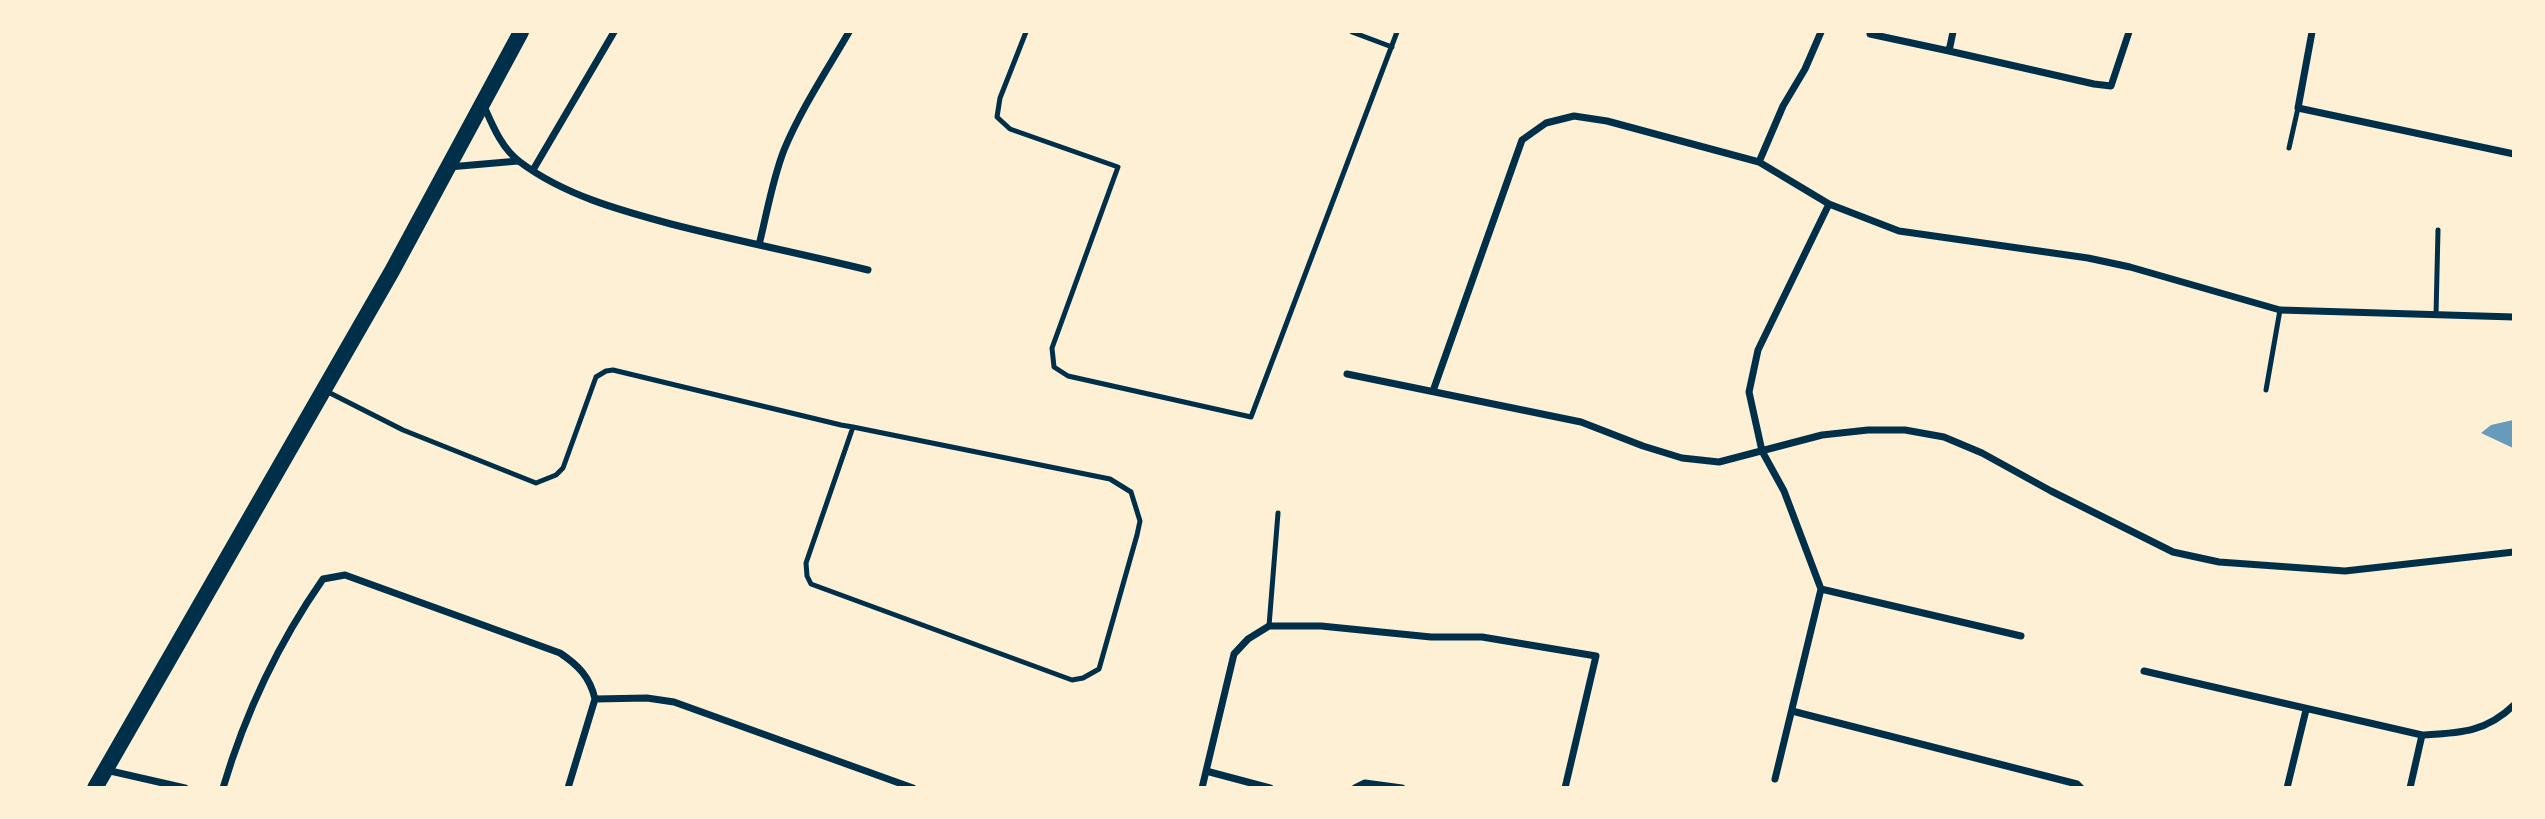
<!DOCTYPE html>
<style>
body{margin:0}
#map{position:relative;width:2545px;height:819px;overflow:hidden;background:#fdf0d5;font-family:Manrope,sans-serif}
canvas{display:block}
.frame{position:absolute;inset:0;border:33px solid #fdf0d5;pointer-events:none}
</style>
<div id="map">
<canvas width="2545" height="819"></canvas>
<div class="frame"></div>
</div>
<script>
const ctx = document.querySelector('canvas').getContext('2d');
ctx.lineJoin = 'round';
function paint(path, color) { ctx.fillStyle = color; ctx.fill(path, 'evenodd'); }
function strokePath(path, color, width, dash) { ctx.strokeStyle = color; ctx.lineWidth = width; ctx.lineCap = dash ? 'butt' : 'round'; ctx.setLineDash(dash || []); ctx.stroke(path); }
paint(new Path2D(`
 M2513 420V448L2481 433 2491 425Z`), '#669bbc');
strokePath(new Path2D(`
 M1026 32 1000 98 997 117 1010 129 1118 167 1052 348 1054 367 1068 376 1251 417 1397 32
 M1352 32 1392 47
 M2289 148 2298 108
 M2436 315 2438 230
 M2266 390 2280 310
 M326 391 403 430 536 483 556 475 563 468 596 377 606 371 613 370 841 425 853 427 1090 475 1110 479 1131 492 1140 521 1137 535 1099 669 1083 678 1072 680 811 584 807 576 806 563 853 427
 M1269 626 1278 513`), '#003049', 5);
strokePath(new Path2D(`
 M1870 32V34L1949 51 1953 32
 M2312 32 2298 108 2514 154
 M1949 51 2094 84 2111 86 2129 32
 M483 104C492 124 501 148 520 162 564 195 619 210 671 224 737 241 803 254 868 270
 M1759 162 1783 106 1805 69 1821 32
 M449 167 518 161
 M533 170 614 32
 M759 245C767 213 772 181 784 150 801 109 827 70 849 32
 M1347 374 1581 422 1643 446 1682 458 1719 462 1822 435 1868 430H1905L1944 437 1982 453 2051 491 2173 552 2219 562 2345 571 2514 552
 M1433 391 1522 140 1546 123 1574 116 1607 121 1759 162 1829 204 1899 231 2088 258 2130 267 2280 310 2514 317
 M1821 589 2021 636
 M2144 671 2422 735C2459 733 2485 733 2514 705
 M595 699 647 698 674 702 913 788
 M1792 711 2077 784 2081 788
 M106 770 185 788
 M1206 771 1270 788
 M1775 779 1821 589 1784 491 1762 451 1749 392 1758 350 1829 204
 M223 788C245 714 279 642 323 579L345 575 560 653C578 665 590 677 595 699L568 788
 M1202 788 1234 654 1248 639 1269 626H1321L1431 637H1482L1596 656 1565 788
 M1355 788 1365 783 1402 788
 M2287 788 2306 710
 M2410 788 2422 735`), '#003049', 7);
strokePath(new Path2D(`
 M95 788 392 271 521 32`), '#003049', 16);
</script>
